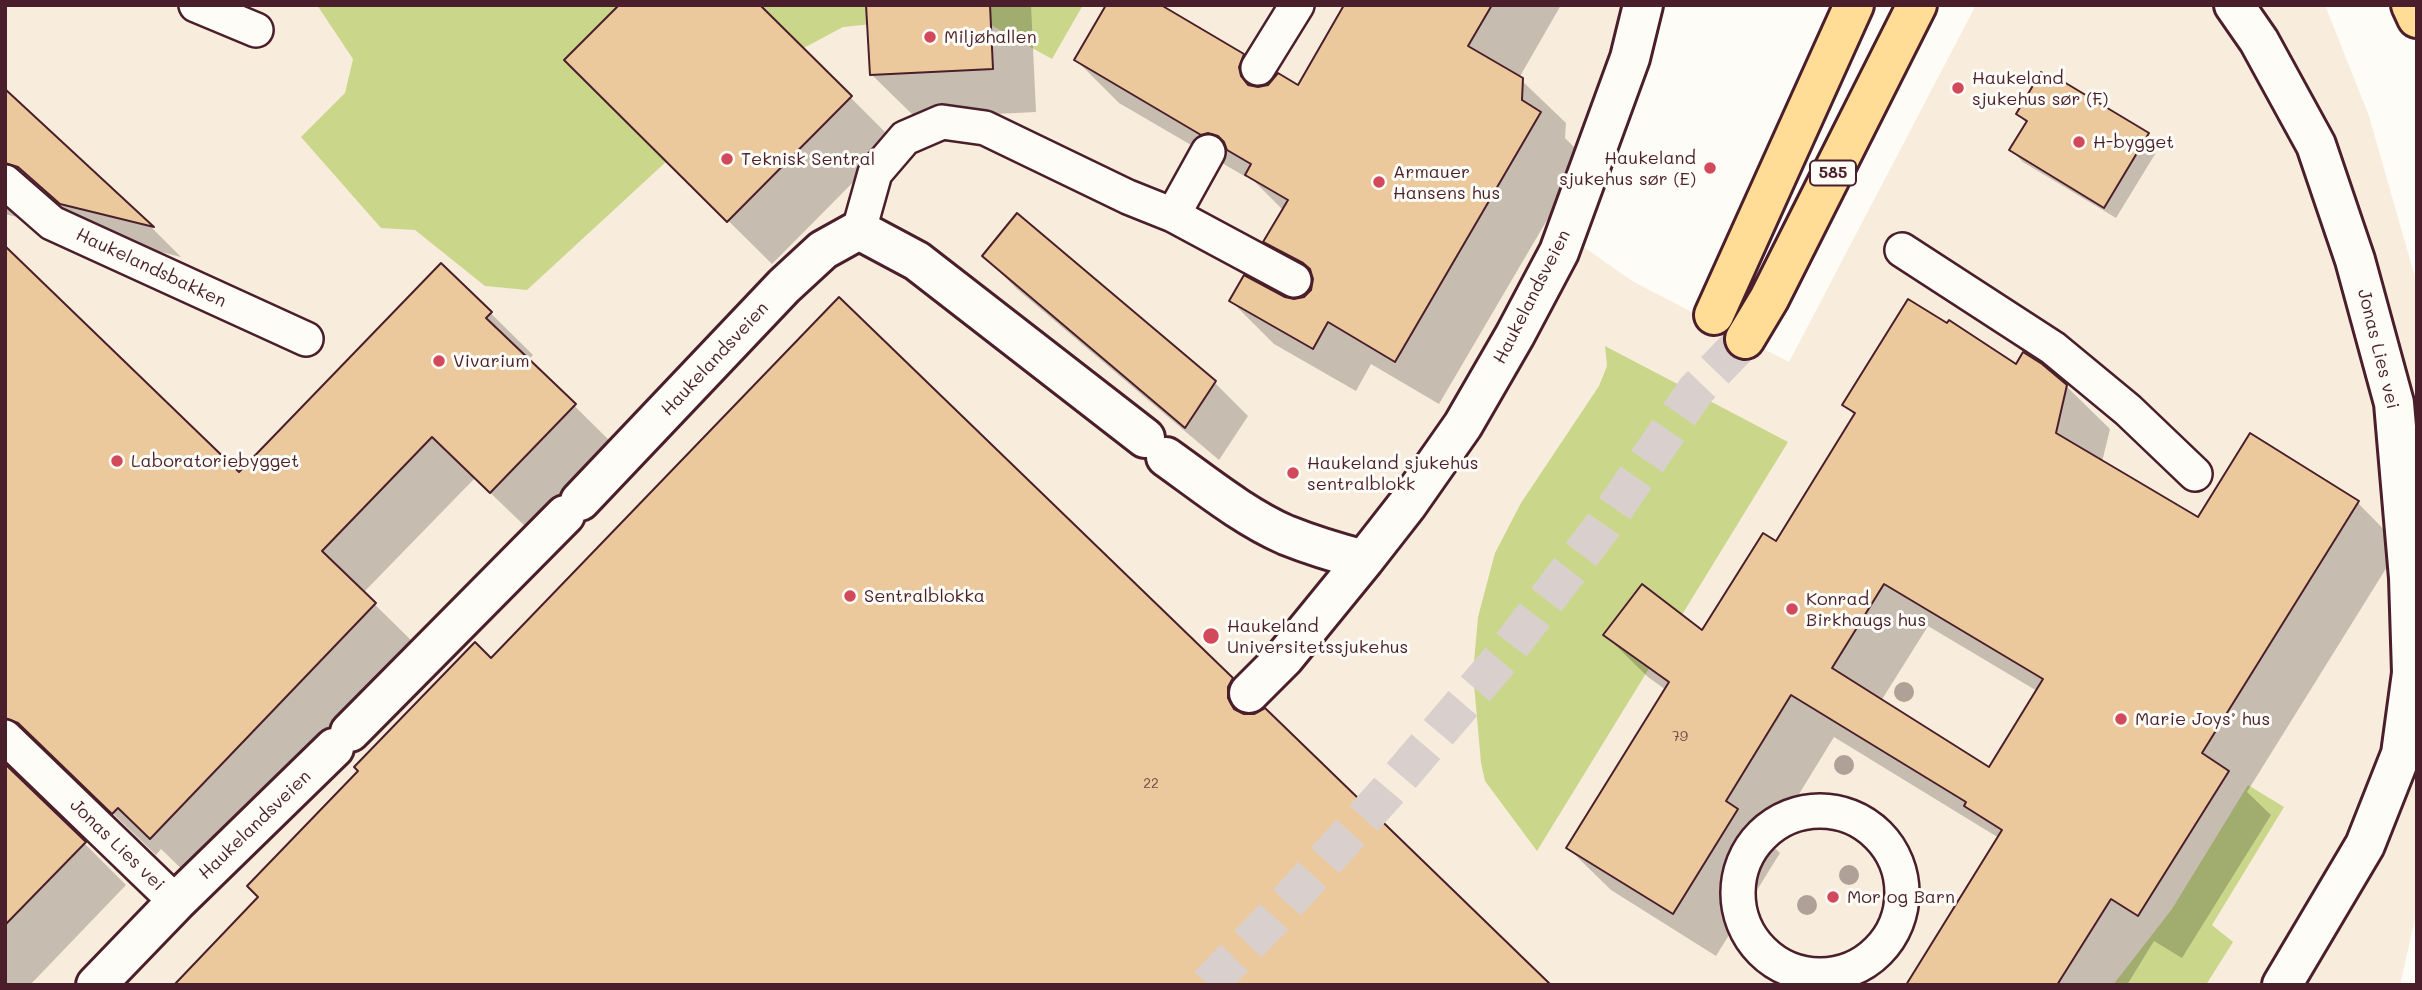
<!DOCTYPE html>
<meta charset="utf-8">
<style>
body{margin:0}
#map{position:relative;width:2422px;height:990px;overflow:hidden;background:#fdfcf7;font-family:Mali,sans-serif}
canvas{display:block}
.frame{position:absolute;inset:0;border:7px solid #4a1f2b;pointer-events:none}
</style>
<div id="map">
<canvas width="2422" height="990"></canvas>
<div class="frame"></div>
</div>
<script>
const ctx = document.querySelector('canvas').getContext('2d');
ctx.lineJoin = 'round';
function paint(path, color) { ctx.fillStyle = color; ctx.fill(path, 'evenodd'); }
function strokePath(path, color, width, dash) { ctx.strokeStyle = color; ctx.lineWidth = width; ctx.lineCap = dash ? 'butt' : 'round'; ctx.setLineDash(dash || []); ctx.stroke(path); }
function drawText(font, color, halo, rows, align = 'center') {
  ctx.font = font + ' Mali,sans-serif'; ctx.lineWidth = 6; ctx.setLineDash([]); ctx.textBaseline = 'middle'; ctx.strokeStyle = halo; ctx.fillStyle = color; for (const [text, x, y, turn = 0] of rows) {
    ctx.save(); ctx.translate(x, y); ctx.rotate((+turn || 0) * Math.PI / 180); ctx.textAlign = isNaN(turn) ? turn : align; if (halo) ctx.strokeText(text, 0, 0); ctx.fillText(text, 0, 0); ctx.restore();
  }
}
paint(new Path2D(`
 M5 5H1624L1560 230 1632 281 1789 362 1976 5H2325L2369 116 2417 284V910L2400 985H5Z`), '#f8eddc');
paint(new Path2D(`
 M317 5H1083L1052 59 971 14 843 27 770 66 527 290 485 286 415 230 381 228 301 137 345 93 353 59Z
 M1605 346 1788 442 1537 851 1485 781 1481 763 1473 673 1478 617 1495 553 1521 503 1599 386 1607 366Z
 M2248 785 2284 807 2212 925 2233 942 2206 985H2113L2172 909Z`), '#cad78b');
paint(new Path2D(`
 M758 5 894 141 772 264 566 60Z
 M868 5H1031L1036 112 916 118 872 75Z
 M1346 5H1561L1519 78 1566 123 1565 138 1584 157 1439 404 1371 364 1356 391 1274 344 1231 301 1284 299 1294 301 1304 298 1312 291 1313 287 1265 241 1284 211 1249 176 1246 177 1119 103 1076 60 1243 55 1271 83 1298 87Z
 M21 106 152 228 181 257 93 235 51 199 42 194 17 210V217L5 214V123Z
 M2018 114 2148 135 2160 146 2116 218 2023 162 2011 150 2027 124Z
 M5 249 239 474 442 265 533 355 528 360 616 447 533 534 475 478 363 593 417 646 193 880 161 849 156 855 62 765 53 760H43L28 776V787L126 885 30 985H5Z
 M984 256 1215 383 1248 416 1219 460 1017 289Z
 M2017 366 2066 386 2110 429 2102 462 2199 519 2358 503 2400 546 2247 792 2271 815 2182 958 2154 941 2127 985H1908L1999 838 1834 737 1769 843 1780 853 1716 956 1611 890 1568 848 1666 690 1648 677 1605 635 1703 633 1776 543 1855 416 1845 405ZM1928 626 2037 691 1989 769 1881 701Z
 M491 660 1232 679 1549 985Z`), '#0003');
const building = new Path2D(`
 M619 5H760L852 96 727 222 564 60Z
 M866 5H990L993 69 870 75Z
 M1106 5H1161L1244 54 1239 67 1241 76 1248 85 1258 87 1268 85 1278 73 1298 85 1344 5H1492L1468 46 1523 78 1522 100 1541 112 1395 362 1328 322 1313 349 1229 301 1244 275 1285 297 1294 299 1304 297 1311 290 1313 279 1310 269 1303 263 1263 242 1288 200 1245 175 1251 164 1227 150 1224 142 1218 136 1208 133 1201 135 1074 60Z
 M2041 72 2053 79 2054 76 2149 133 2104 208 2009 150 2027 121 2016 114Z
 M5 89 154 227 60 204 18 167 5 163Z
 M1017 213 1216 381 1185 428 982 256Z
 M5 246 239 472 441 263 492 312 486 318 576 404 490 493 432 437 322 551 376 603 150 839 118 808 112 814 18 723 5 718Z
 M839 297 1233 678 1228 687V698L1234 709 1244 714H1254L1265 708 1551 985H174L258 897 247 886 358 771 354 767 475 642 491 658Z
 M1908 299 1947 323 1949 320 2016 364 2023 352 2042 364 2067 385 2056 433 2198 517 2250 433 2359 501 2202 753 2229 771 2138 916 2111 899 2057 985H1906L2002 830 1964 806 1966 802 1791 695 1726 801 1738 809 1673 914 1566 848 1669 682 1603 635 1642 584 1702 630 1763 533 1776 541 1855 413 1842 405ZM1884 584 2043 679 1989 767 1832 668Z
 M5 764 86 842 5 925Z`);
paint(building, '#ebc99d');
strokePath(building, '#4a1f2b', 2);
strokePath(new Path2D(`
 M1208 985 1273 918 1388 791 1500 660 1602 527 1696 390 1745 339`), '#d9d0ce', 38, [38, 19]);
const service = new Path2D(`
 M196 5 256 30
 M1258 68 1297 5
 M5 182 52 223 306 339
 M1173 215 1208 152
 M859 230 875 173 905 138 942 122 985 128 1128 197 1173 215 1294 280
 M1902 250 2053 348 2128 410 2195 474
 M5 737 176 902
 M1738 893a82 82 0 1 1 164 0a82 82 0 1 1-164 0Z`);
const minor = new Path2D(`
 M2234 5 2259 41 2316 145 2355 260 2394 403 2409 578 2412 673 2401 754 2365 845 2282 985
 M1166 457C1204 484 1243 516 1286 535 1311 545 1337 553 1364 560L1407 505 1463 425 1515 335 1559 252 1630 58 1643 5
 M580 501 784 286 823 250 859 230 917 261 1145 438
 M1249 693 1284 658 1364 560
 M350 732 565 515
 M96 985 176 902 334 748`);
const primary = new Path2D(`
 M2411 5 2417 18
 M1714 315 1854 5
 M1745 339 1769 299 1917 5`);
strokePath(service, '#4a1f2b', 38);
strokePath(minor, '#4a1f2b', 44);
strokePath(primary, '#4a1f2b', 44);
strokePath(service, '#fdfcf7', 33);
strokePath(minor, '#fdfcf7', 38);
strokePath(primary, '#ffdd96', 38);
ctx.fillStyle = '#afa197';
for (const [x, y] of [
 [1904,692],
 [1844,765],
 [1849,875],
 [1807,905]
]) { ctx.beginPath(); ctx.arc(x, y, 10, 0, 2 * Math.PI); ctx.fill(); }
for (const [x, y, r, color] of [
 [930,37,7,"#d1495b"],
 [1958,88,7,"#d1495b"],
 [2079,142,7,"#d1495b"],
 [727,159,7,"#d1495b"],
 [1710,168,7,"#d1495b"],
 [1379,182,7,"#d1495b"],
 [439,361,7,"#d1495b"],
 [117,461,7,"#d1495b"],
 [1293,473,7,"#d1495b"],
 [850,596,7,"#d1495b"],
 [1792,609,7,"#d1495b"],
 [1211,636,9,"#d1495b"],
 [2121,719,7,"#d1495b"],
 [1833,897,7,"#d1495b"]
]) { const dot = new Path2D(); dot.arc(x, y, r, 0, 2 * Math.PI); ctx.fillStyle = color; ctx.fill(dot); strokePath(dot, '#fdfcf7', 2.5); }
drawText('14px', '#724a48', null, [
 ["79",1680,737],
 ["22",1151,784]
]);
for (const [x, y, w] of [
 [1833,173,46]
]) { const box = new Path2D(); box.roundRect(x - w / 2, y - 12.5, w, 25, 5); ctx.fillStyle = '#fdfcf7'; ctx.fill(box); strokePath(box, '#4a1f2b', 2); }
drawText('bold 16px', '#4a1f2b', null, [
 ["585",1833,173]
]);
drawText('18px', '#4a1f2b', '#fdfcf7', [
 ["Miljøhallen",944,37],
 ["Haukeland",1972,78],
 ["sjukehus sør (F)",1972,99],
 ["H-bygget",2093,142],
 ["Haukeland",1696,158,"right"],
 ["sjukehus sør (E)",1696,179,"right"],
 ["Teknisk Sentral",741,159],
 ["Armauer",1393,172],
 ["Hansens hus",1393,193],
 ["Vivarium",453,361],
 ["Laboratoriebygget",131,461],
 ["Haukeland sjukehus",1307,463],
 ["sentralblokk",1307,484],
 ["Sentralblokka",864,596],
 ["Konrad",1806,599],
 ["Birkhaugs hus",1806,620],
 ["Haukeland",1227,626],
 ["Universitetssjukehus",1227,647],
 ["Marie Joys’ hus",2135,719],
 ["Mor og Barn",1847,897]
], 'left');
drawText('18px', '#4a1f2b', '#fdfcf7', [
 ["Haukelandsbakken",151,268,25],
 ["Haukelandsveien",1532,297,-63],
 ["Jonas Lies vei",2378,349,76],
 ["Haukelandsveien",715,359,-47],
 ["Haukelandsveien",255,825,-44],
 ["Jonas Lies vei",117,845,44]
]);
</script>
